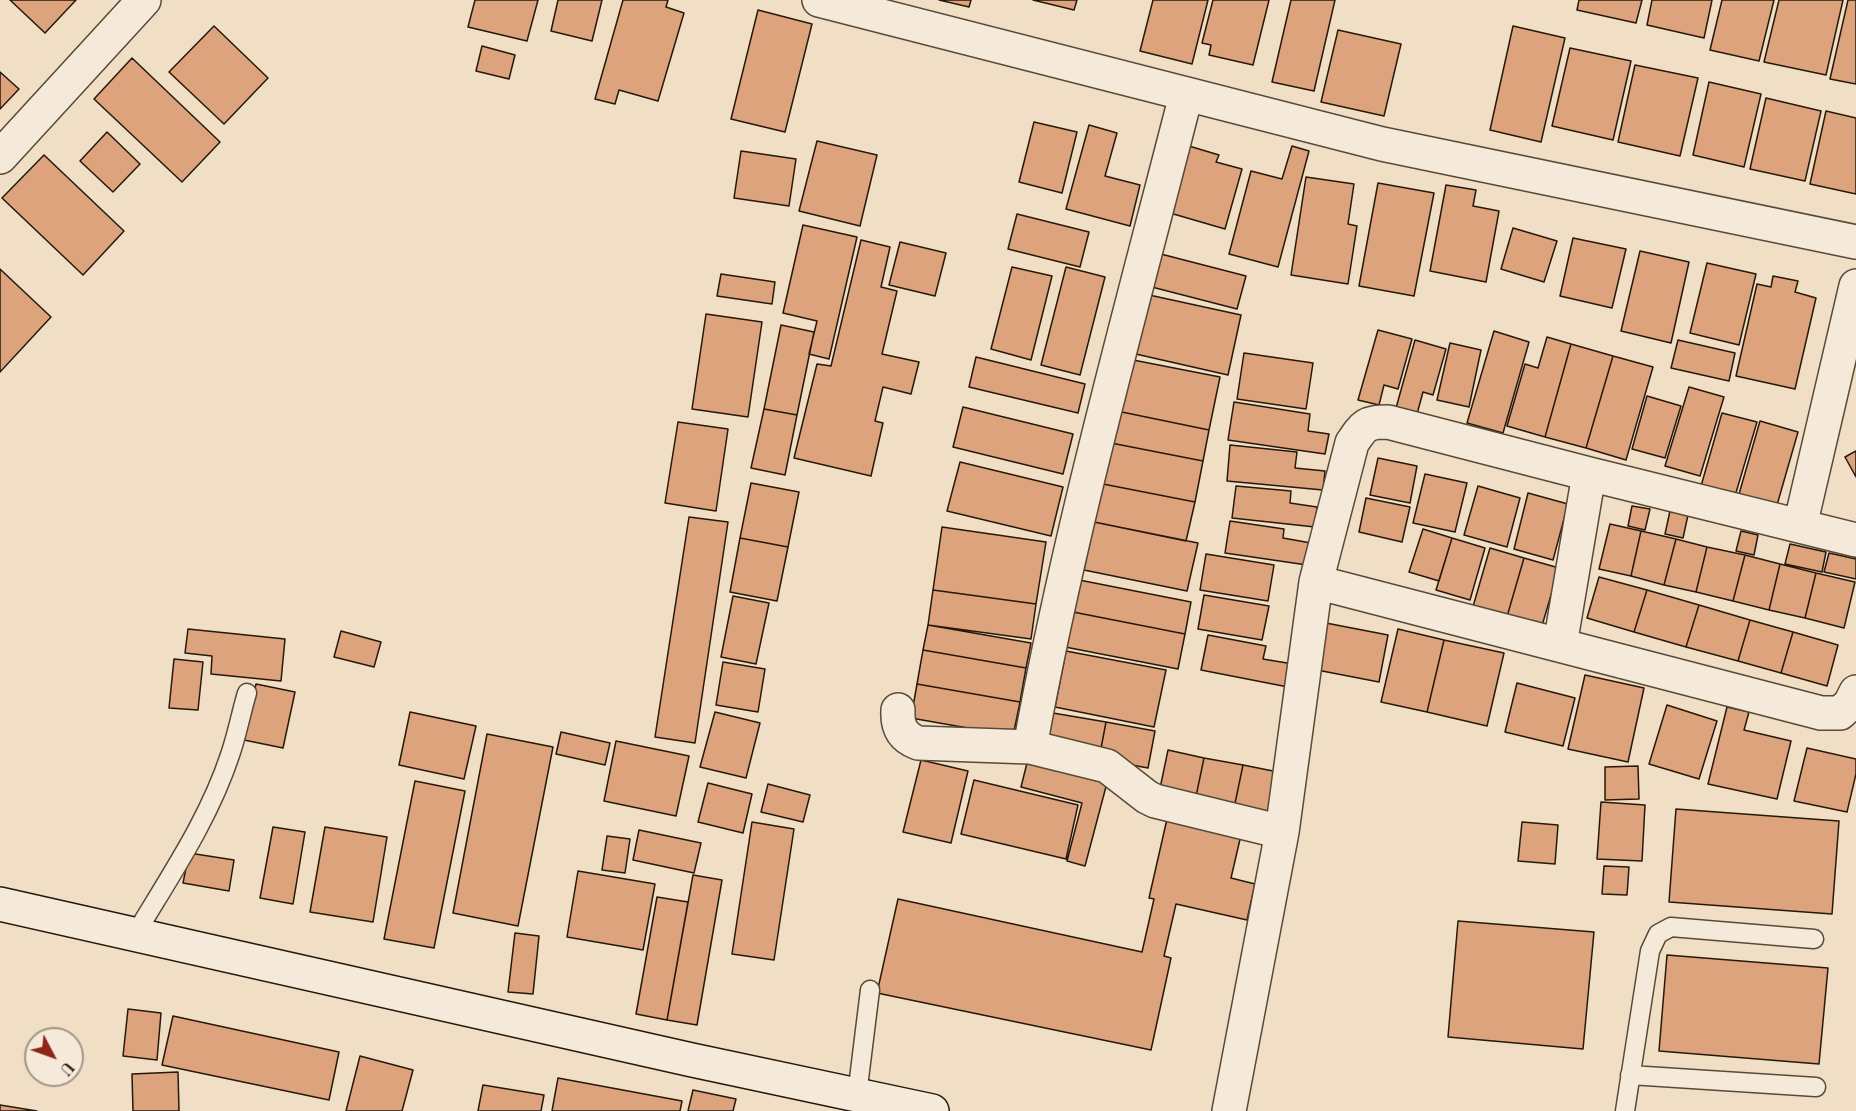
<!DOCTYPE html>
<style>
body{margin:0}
#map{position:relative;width:1856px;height:1111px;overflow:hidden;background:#f0dec5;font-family:"Old Standard TT",serif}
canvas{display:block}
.north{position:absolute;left:24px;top:1027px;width:60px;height:60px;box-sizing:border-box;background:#f5ead9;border:2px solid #a29686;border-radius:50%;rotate:131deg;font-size:16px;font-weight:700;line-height:24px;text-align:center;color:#26180a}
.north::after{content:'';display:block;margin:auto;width:21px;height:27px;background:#8f2418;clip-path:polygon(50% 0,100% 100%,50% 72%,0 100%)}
</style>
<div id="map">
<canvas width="1856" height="1111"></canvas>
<div class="north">U</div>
</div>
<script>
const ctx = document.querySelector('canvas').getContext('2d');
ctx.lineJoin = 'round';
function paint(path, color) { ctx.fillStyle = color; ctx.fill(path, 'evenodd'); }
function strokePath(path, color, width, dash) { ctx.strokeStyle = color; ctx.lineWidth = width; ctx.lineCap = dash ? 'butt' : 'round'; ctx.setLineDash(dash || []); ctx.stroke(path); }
const building = new Path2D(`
 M10 0H76L45 33Z
 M475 0H538L527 41 468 27Z
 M558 0H602L592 41 551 31Z
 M623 0H668L666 7 684 13 658 101 619 90 615 104 595 99Z
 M939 0H971L969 7Z
 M1033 0H1077L1074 10Z
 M1153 0H1208L1192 64 1140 51Z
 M1213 0H1269L1253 65 1209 55 1211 45 1202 43Z
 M1291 0H1335L1314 91 1272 82Z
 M1579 0H1642L1636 23 1577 10Z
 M1652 0H1712L1704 38 1647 25Z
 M1722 0H1774L1759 61 1710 50Z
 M1779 0H1843L1826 75 1764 62Z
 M1848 0H1856V84L1830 79Z
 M758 10 812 24 785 132 731 119Z
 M214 26 268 78 224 124 169 72Z
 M1513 26 1565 38 1541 142 1490 130Z
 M1338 30 1401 44 1384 116 1321 102Z
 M482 46 515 55 509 79 476 71Z
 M1570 48 1631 61 1613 140 1552 126Z
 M132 58 220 142 182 182 94 99Z
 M1635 65 1698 78 1680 156 1618 142Z
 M0 72 19 89 0 109Z
 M1709 82 1761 94 1744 167 1693 155Z
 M1766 98 1821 111 1805 181 1750 169Z
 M1826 111 1856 118V194L1810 184Z
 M1034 122 1077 132 1062 193 1019 182Z
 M1089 125 1117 133 1105 176 1140 185 1130 226 1066 209Z
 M107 132 140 164 113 192 80 161Z
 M817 141 877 155 860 226 799 211Z
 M1189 146 1219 155 1216 162 1242 169 1225 229 1170 213Z
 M1292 146 1309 151 1278 267 1229 254 1251 171 1282 179Z
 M741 151 796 159 789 206 734 198Z
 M44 155 124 231 83 275 2 198Z
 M1306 177 1354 184 1348 224 1357 226 1348 284 1291 275Z
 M1378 183 1434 193 1414 296 1359 286Z
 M1446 185 1476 190 1473 206 1499 211 1486 282 1430 271Z
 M1017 214 1089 232 1080 267 1008 249Z
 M803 225 857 237 829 359 809 354 817 321 783 313Z
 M1513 228 1557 241 1544 282 1501 269Z
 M1573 238 1626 249 1612 308 1560 296Z
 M861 240 890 247 881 287 897 291 882 354 919 362 911 394 883 387 875 421 883 423 871 476 794 458 817 364 831 366Z
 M900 242 946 253 935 296 889 285Z
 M1640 251 1689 262 1671 343 1621 331Z
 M1157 253 1246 276 1237 309 1148 286Z
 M1707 263 1756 274 1739 345 1690 333Z
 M1012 267 1052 276 1031 360 991 349Z
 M1066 267 1105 277 1080 375 1041 365Z
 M0 269 51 317 0 372Z
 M721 274 775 282 772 304 717 296Z
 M1773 276 1798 281 1795 292 1816 298 1795 389 1736 376 1757 284 1771 287Z
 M1140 293 1241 315 1228 375 1127 352Z
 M706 314 762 322 748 417 692 409Z
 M781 325 814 332 797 415 764 409Z
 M1378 330 1412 339 1398 389 1384 385 1379 405 1358 400Z
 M1494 331 1529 342 1503 433 1467 423Z
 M1547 337 1571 344 1545 437 1507 426 1525 364 1538 368Z
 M1415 340 1446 349 1433 395 1423 392 1417 414 1396 408Z
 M1678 340 1735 353 1729 381 1671 368Z
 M1450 343 1481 350 1469 407 1437 400Z
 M1571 344 1613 356 1586 448 1545 437Z
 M1244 353 1313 363 1306 409 1237 399Z
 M1613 356 1653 367 1626 460 1586 448Z
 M976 357 1085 384 1078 413 969 387Z
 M1128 359 1220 377 1209 430 1117 411Z
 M1689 387 1724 397 1700 476 1665 466Z
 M1647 396 1681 406 1665 458 1632 449Z
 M1234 402 1310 414 1308 431 1329 434 1325 454 1228 440Z
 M963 407 1073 434 1063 474 953 447Z
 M764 409 797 415 785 475 751 468Z
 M1117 411 1209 430 1203 461 1111 443Z
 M1722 413 1757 422 1735 496 1701 486Z
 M1760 421 1798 432 1777 505 1739 494Z
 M678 422 728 429 716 511 665 503Z
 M1111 443 1203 461 1195 502 1103 484Z
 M1230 445 1297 452 1295 468 1325 471 1323 490 1227 481Z
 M1856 451V477L1845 457Z
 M1378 458 1417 466 1410 503 1370 495Z
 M960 462 1063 487 1051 536 947 511Z
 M1425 474 1467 483 1455 532 1413 523Z
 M751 483 799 492 788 547 740 538Z
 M1103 484 1195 502 1186 541 1094 522Z
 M1236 486 1291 491 1290 503 1317 507 1315 527 1232 518Z
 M1478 486 1520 498 1507 547 1464 535Z
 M1528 493 1568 504 1553 560 1514 549Z
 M1366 498 1410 507 1402 542 1359 532Z
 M1632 506 1650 509 1645 530 1628 526Z
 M1670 511 1688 515 1683 538 1665 534Z
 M689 517 728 522 695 743 655 737Z
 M1230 521 1284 529 1283 538 1311 543 1307 565 1225 553Z
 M1094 522 1198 543 1187 591 1084 570Z
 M1610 524 1641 531 1631 576 1599 569Z
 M942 527 1046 542 1036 604 933 590Z
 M1423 529 1452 538 1439 581 1409 572Z
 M1641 531 1676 539 1664 585 1631 576Z
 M1741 531 1758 535 1754 555 1736 551Z
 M740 538 788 547 777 601 730 592Z
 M1452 538 1485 548 1470 600 1436 590Z
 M1676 539 1707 547 1696 592 1664 585Z
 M1790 544 1826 552 1822 572 1785 564Z
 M1707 547 1745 555 1733 601 1696 592Z
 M1490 548 1524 558 1506 620 1472 610Z
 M1829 553 1856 559V579L1824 572Z
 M1206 554 1274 565 1268 601 1200 590Z
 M1745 555 1780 564 1769 610 1733 601Z
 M1524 558 1559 568 1541 629 1506 620Z
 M1780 564 1816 573 1805 618 1769 610Z
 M1816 573 1855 582 1844 628 1805 618Z
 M1599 577 1647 590 1634 632 1587 618Z
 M1074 579 1191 602 1185 634 1068 611Z
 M933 590 1036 604 1031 639 928 625Z
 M1647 590 1699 605 1686 647 1634 632Z
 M1204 595 1269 606 1262 640 1198 629Z
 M733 596 769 603 756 664 721 657Z
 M1699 605 1750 620 1738 661 1686 647Z
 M1068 611 1185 634 1178 669 1060 646Z
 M1750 620 1793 632 1781 673 1738 661Z
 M1326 623 1388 635 1379 682 1317 670Z
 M928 625 1031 643 1026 668 923 650Z
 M188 629 285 639 281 681 211 674 212 656 185 653Z
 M1398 629 1444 640 1427 712 1381 702Z
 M341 631 381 642 374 667 334 657Z
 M1793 632 1838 645 1827 686 1781 673Z
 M1208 635 1266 646 1263 659 1293 664 1288 687 1201 670Z
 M1444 640 1504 653 1487 726 1427 712Z
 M923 650 1026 668 1020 702 917 684Z
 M1066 651 1166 670 1154 727 1055 707Z
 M174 659 203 662 198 710 169 708Z
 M723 662 765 669 758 712 716 705Z
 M1585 675 1644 688 1628 762 1568 749Z
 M1517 683 1575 698 1563 746 1505 732Z
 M256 684 295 692 283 748 244 740Z
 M917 684 1020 702 1013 736 911 718Z
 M1667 705 1717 721 1699 779 1649 764Z
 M1727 707 1749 712 1744 730 1791 741 1777 799 1708 784Z
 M410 712 476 726 464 779 399 765Z
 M715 712 760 723 746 778 700 767Z
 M1053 713 1106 722 1099 759 1047 750Z
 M1106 722 1155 731 1148 768 1099 759Z
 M561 732 610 743 605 765 556 754Z
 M487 734 553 747 518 926 453 913Z
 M616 741 689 756 676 816 604 801Z
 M1807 748 1856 759V774L1847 812 1794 801Z
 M1168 750 1204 758 1194 806 1158 798Z
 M1204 758 1243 765 1233 813 1194 806Z
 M1028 759 1108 779 1085 866 1067 861 1082 803 1021 787Z
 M921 760 968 771 951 843 903 832Z
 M1243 765 1283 773 1273 821 1233 813Z
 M1638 766 1639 799 1605 800V767Z
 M974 780 1078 805 1066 859 961 834Z
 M415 781 465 791 434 948 384 939Z
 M708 783 752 794 743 833 698 822Z
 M768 784 810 795 803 822 761 812Z
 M1601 802 1645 805 1642 861 1597 859Z
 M1676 809 1839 821 1832 914 1669 902Z
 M1167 819 1241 835 1231 878 1255 884 1247 920 1176 904 1164 956 1171 958 1151 1050 877 993 898 899 1142 952 1154 899 1149 898Z
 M752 822 794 829 774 960 732 954Z
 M1522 822 1558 825 1555 864 1518 861Z
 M273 827 305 832 293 904 260 898Z
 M325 827 387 837 373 922 310 912Z
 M639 830 701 843 694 873 633 860Z
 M607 836 630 839 625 873 602 870Z
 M189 853 234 860 229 891 183 883Z
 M1604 866 1629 867 1627 895 1602 894Z
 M578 871 655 884 643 950 567 937Z
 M693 875 722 880 697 1025 667 1020Z
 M657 897 688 902 667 1020 636 1014Z
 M1458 921 1594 932 1583 1049 1448 1037Z
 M515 933 539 936 533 994 508 992Z
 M1667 955 1828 968 1819 1064 1659 1051Z
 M128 1009 161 1013 157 1060 123 1056Z
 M173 1016 339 1052 329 1100 162 1065Z
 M360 1056 413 1070 402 1111H346Z
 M178 1072 179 1111H133L132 1074Z
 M558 1078 682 1101 680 1111H552Z
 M483 1085 544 1095 541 1111H478Z
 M693 1090 736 1099 733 1111H688Z
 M0 1105 37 1111H0Z`);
paint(building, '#dda37c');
strokePath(building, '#26180a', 1.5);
const service = new Path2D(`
 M136 933C170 876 209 819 230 755 237 735 241 713 247 693
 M1630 1075 1816 1087
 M857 1095 870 990
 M1625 1111 1650 951 1658 934 1671 927 1814 939`);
const minor = new Path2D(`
 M819 0 1382 144 1856 242
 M0 157 144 0
 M1800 526 1856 286
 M1316 582 1821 713H1840L1850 704 1856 692
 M1560 645 1589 474
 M898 710C897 726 902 737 918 743L1030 747 1107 766 1147 797 1155 801 1282 832
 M1030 747C1070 527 1131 311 1186 95
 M1229 1111 1282 832 1316 582 1352 443C1364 425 1366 422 1388 422L1589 474 1856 540`);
const secondary = new Path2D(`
 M0 904 692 1060 932 1111`);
strokePath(service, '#584a39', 21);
strokePath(minor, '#584a39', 36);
strokePath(secondary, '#26180a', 36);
strokePath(service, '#f5ead9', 18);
strokePath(minor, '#f5ead9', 33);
strokePath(secondary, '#f5ead9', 33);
</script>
